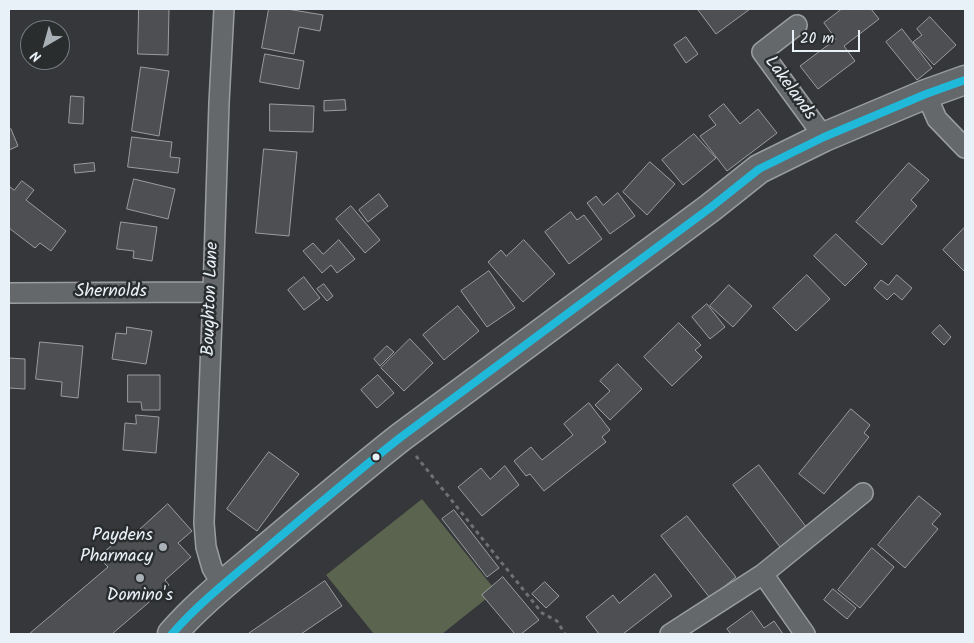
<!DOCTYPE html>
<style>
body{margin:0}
#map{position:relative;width:974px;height:643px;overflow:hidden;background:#35373a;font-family:Kalam,sans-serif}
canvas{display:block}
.frame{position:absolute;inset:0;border:10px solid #e8f1f8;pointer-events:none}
.north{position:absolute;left:20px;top:20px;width:50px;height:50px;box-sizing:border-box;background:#2a2d2e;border:1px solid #767b7f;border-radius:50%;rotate:218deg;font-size:14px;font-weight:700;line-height:20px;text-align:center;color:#e8f1f8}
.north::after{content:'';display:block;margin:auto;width:18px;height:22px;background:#a9b0b6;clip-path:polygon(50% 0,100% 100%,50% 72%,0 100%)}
.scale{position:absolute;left:792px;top:30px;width:68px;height:22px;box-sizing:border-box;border:2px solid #e8f1f8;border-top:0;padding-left:6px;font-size:15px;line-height:18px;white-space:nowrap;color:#e8f1f8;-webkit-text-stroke:4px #2a2d2e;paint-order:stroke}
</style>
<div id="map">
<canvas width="974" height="643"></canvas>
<div class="frame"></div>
<div class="north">N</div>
<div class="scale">20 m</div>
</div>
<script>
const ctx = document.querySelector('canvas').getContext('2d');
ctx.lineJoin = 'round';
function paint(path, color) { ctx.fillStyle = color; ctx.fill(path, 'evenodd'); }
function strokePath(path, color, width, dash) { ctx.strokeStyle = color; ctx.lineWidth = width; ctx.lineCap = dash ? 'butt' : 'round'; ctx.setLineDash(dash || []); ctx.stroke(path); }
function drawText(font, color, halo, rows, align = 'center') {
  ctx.font = font + ' Kalam,sans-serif'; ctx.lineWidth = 5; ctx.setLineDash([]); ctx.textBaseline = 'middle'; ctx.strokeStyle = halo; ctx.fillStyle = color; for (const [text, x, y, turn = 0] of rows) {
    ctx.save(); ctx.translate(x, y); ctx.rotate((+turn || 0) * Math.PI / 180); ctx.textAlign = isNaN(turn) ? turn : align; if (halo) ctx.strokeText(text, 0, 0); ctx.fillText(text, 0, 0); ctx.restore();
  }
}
paint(new Path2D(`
 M422 499 496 591 442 634H374L326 575Z`), '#5a644f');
const building = new Path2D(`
 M139 9H169L168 55 138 54Z
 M269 9H287L323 15 320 31 299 27 294 54 262 48Z
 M699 9H750L716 34 698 10Z
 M842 9H871L879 19 844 46 855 61 818 89 800 66 836 39 824 23Z
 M930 17 956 45 934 65 913 42 922 35 917 29Z
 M902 29 932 68 917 80 886 42Z
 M686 37 698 54 686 63 674 45Z
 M265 54 304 61 299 89 260 82Z
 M141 67 169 71 159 136 132 131Z
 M71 96 84 97 83 124 69 123Z
 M345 100 346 110 324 111V101Z
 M270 104 314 106 313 132 270 131Z
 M724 104 740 124 758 109 777 133 727 171 700 136 716 125 709 116Z
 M11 129 18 146 9 150V130Z
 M694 134 716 158 683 185 662 160Z
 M132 137 172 142 170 157 180 158 178 173 128 167Z
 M264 149 297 152 289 236 256 233Z
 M650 162 675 184 647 215 623 192Z
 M94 163 95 171 75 173 74 165Z
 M909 163 929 180 911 200 917 206 882 245 856 222Z
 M134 179 175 189 168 219 127 209Z
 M22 181 34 190 26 200 66 231 51 251 40 243 35 248 9 228V186L14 190Z
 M618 193 635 216 610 234 587 203 596 196 603 205Z
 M379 194 388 206 368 222 359 210Z
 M351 206 380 240 365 253 336 219Z
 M571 212 577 220 584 215 602 239 569 264 545 232Z
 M121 222 157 227 152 261 133 258 134 251 117 249Z
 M965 227V272L943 250Z
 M836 234 867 264 845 286 814 256Z
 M339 240 355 259 337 273 331 265 322 273 303 251 313 243 323 254Z
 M524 240 555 274 523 302 488 262 501 250 506 256Z
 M489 271 515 308 487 327 461 291Z
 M807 275 830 299 796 331 773 308Z
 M897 275 912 288 902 300 894 293 887 300 874 288 881 280 888 285Z
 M304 277 320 298 304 310 288 290Z
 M324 284 333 296 327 301 317 289Z
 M729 285 752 306 733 327 710 306Z
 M707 304 725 327 710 339 692 317Z
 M458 306 479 331 444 360 423 335Z
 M679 323 701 345 695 350 702 357 672 386 644 357Z
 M940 325 951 337 944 345 932 333Z
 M127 327 152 331 146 364 112 359 116 333 126 334Z
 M410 339 433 363 404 391 381 368Z
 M40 342 83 346 78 398 61 396 62 382 36 379Z
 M387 346 394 352 380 366 374 359Z
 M9 358 25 359V389L9 388Z
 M618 364 642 389 610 420 595 405 610 391 600 381Z
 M128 375H160V410H142L141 402H128Z
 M378 375 394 393 377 408 361 390Z
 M589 403 610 430 602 437 606 442 544 491 530 474 526 476 514 461 531 447 542 460 573 435 564 424Z
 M851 409 870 425 864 433 869 437 824 494 799 474Z
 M136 415 159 417 156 453 123 450 125 423 136 424Z
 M269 452 299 474 257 531 227 509Z
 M759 465 807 528 780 547 733 485Z
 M505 466 519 485 482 516 458 487 481 468 490 479Z
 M919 496 941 514 932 524 938 529 905 568 878 545Z
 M168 504 192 531 178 543 191 557 165 580 169 585 112 634H29L108 567 98 557 130 530 134 534Z
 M454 510 499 568 487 577 442 519Z
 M687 516 736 577 710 598 661 536Z
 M872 548 894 567 860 608 838 590Z
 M655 574 672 596 623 634H599L586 617 613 595 619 603Z
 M503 577 539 620 521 634H515L482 595Z
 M325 581 342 606 301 634H248Z
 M545 582 559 596 546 608 532 594Z
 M833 589 856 608 847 619 824 600Z
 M752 611 764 628 774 621 783 634H731L727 629Z`);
paint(building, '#4e4f53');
strokePath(building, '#9a9da0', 1);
const minor = new Path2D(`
 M797 25 762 52 824 137
 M926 94 937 119 965 148
 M9 293 213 292
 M763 574 805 634
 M222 585 212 568 206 547 204 523 213 292 219 103 224 9
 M670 634 763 574 863 493`);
const trunk = new Path2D(`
 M172 634C199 603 231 578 262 552 308 513 354 474 401 437L710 208 759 169 824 137 926 94 965 80`);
strokePath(minor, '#9a9da0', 22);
strokePath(trunk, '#9a9da0', 31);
strokePath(new Path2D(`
 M416 456 542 613 557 621 565 634`), '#6f7172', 3, [4, 4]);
strokePath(minor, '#64686b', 19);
strokePath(trunk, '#64686b', 28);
strokePath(new Path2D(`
 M172 634C199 603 231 578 262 552 308 513 354 474 401 437L710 208 759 169 824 137 926 94 965 80`), '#20b9da', 8);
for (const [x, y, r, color] of [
 [376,457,4.5,"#e8f1f8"],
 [163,547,5,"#a9b0b6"],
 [140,578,5,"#a9b0b6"]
]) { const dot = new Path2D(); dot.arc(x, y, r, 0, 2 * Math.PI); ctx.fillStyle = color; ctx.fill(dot); strokePath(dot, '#2a2d2e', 2); }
drawText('18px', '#e8f1f8', '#2a2d2e', [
 ["Lakelands",789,89,54],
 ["Shernolds",111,293],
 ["Boughton Lane",212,299,-88]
]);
drawText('18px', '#e8f1f8', '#2a2d2e', [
 ["Paydens",153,537],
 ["Pharmacy",153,558],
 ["Domino's",140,597,"center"]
], 'right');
</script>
